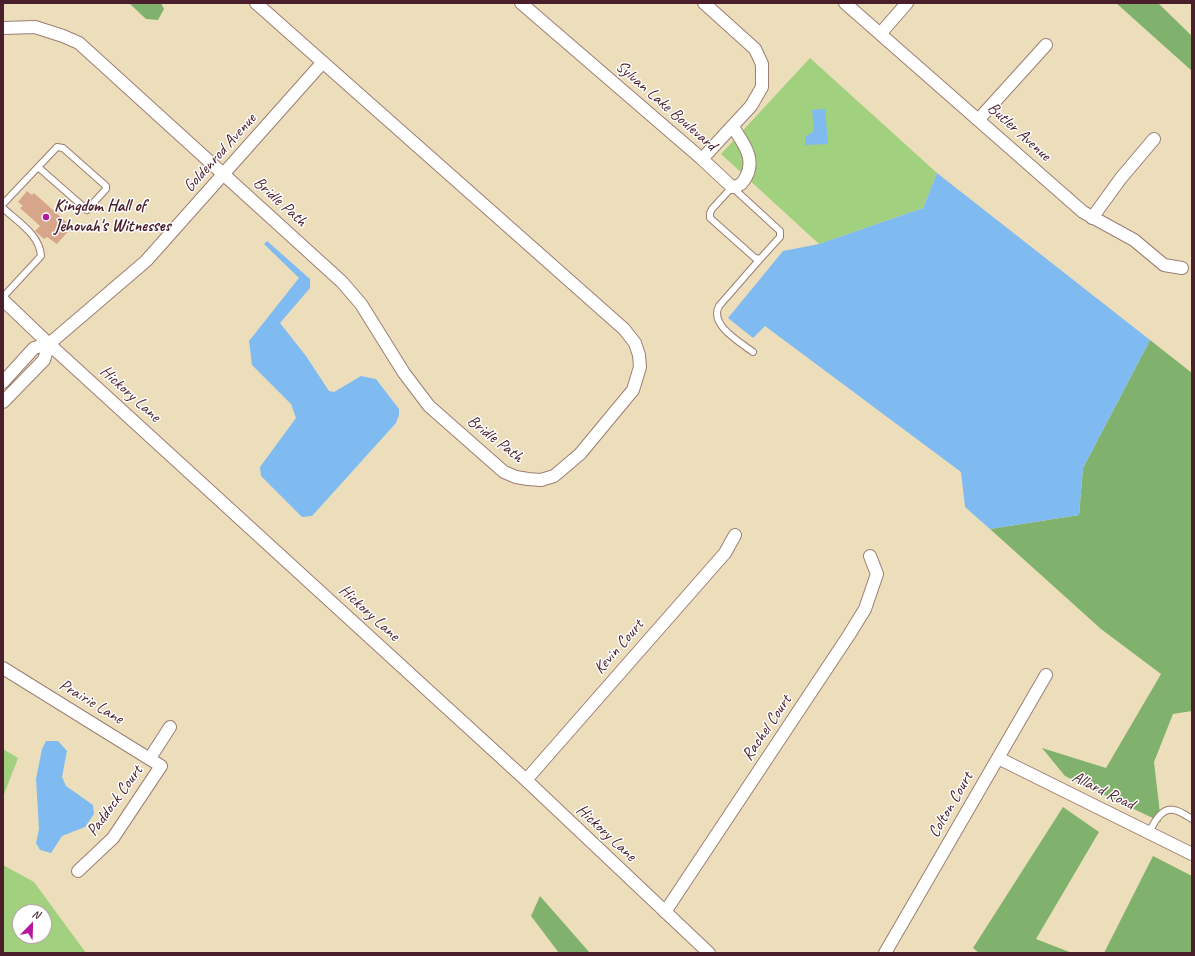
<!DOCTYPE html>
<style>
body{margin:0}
#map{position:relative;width:1195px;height:956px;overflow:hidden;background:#eddebb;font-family:Caveat,sans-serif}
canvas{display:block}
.frame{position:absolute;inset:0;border:4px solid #4a1f2b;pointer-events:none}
.north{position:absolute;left:12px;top:904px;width:40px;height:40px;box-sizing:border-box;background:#fff;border:1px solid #b7a5aa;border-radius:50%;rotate:23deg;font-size:11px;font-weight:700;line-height:16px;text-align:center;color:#4a1f2b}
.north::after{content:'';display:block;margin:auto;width:14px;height:18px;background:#b5179e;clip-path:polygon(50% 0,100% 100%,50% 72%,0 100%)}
</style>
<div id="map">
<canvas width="1195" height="956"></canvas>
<div class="frame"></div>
<div class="north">N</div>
</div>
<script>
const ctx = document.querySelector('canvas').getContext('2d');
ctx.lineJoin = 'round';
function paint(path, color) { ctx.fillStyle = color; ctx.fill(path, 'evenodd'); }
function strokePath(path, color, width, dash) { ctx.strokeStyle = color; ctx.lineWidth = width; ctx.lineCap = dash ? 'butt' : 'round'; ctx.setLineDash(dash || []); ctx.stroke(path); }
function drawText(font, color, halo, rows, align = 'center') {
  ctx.font = font + ' Caveat,sans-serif'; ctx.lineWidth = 3; ctx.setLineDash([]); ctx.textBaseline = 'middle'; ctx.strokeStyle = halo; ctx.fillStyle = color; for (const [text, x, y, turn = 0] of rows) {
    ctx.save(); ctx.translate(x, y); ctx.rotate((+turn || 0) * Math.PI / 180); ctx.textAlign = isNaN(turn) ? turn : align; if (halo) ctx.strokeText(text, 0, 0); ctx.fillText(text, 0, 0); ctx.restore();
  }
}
paint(new Path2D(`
 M810 58 937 173 923 208 819 244 721 154Z
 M3 749 18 758 3 797Z
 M3 865 34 882 86 953H3ZM20 912H44V936H20Z`), '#a1d07e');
paint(new Path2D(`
 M129 3H161L164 9 158 20 146 19Z
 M1116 3H1158L1192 36V71Z
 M1150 340 1192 373V711L1173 714 1154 762 1161 822 1065 776 1042 748 1106 768 1161 674 1101 629 990 529 1079 515 1083 468Z
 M1063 807 1099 832 1036 939 1072 953H979L973 948Z
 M1153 856 1192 876V953H1104Z
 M540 896 590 953H559L531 916Z`), '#80b26d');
paint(new Path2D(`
 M825 109 828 144 805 145V137L814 131 812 110Z
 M937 173 1150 340 1083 468 1079 515 990 529 965 507 961 472 765 326 753 338 728 318 783 251 819 244 923 208Z
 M267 241 310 279V288L280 323 306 356 329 391 334 392 361 376 376 379 399 409V415L396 423 312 516 302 517 261 476 260 467 296 418 291 404 252 365 249 341 299 278 264 244Z
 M46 741H58L67 751 62 777 66 786 93 805 94 814 85 827 62 836 51 853 40 850 36 843 39 829 36 779 42 749Z`), '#7fbaf0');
paint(new Path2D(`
 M27 191 32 195 34 193 72 227 57 244 47 237 44 239 35 231 40 226 20 208 23 206 18 202Z`), '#d7a58a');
const service = new Path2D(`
 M732 187 780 231V237L760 259 755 258 710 218V213L712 209Z
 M3 204 57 147 63 148 106 186V189L87 210 38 167
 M3 208C18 222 40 235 41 256L3 297
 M753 352C740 342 709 325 719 306L760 259
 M1149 833C1153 824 1162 807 1174 810 1180 811 1187 816 1192 819`);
const minor = new Path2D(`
 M521 3 702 159 732 187C740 186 742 184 746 177 756 158 743 143 733 127
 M845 3 1083 212 1134 240 1164 265 1182 268
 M3 28 35 27 63 36 79 43 342 282 361 304 404 373 429 406 504 472 516 477 528 479 541 480 554 476 580 454 633 390 640 367 639 355 635 343 624 329 256 3
 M880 34 907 3
 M979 119 1046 45
 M702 159 751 106 762 87V64L755 49 704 3
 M1092 218 1121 178 1154 139
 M3 300 49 344 526 780 709 953
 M3 382 34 348 49 344 146 261 323 62
 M3 402 44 360 49 344
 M3 668 161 766 113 838 78 871
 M150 758 170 727
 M998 758 1192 854
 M526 780 725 553 735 535
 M665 912 849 635 865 609 877 574 870 556
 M885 953 1046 675`);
strokePath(service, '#9c7e73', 8);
strokePath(minor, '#9c7e73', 14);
strokePath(service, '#fff', 6);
strokePath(minor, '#fff', 12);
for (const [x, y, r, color] of [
 [46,217,4,"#b5179e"]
]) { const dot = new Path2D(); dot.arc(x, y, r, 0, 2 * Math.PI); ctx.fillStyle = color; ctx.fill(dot); strokePath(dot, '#fff', 1.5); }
drawText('17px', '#4a1f2b', '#fff', [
 ["Sylvan Lake Boulevard",666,106,41],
 ["Butler Avenue",1019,132,42],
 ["Goldenrod Avenue",220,153,-48],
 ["Bridle Path",280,202,42],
 ["Hickory Lane",130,394,42],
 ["Bridle Path",495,439,38],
 ["Hickory Lane",369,613,42],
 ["Kevin Court",619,647,-49],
 ["Prairie Lane",91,702,31],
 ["Rachel Court",767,728,-56],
 ["Allard Road",1103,791,26],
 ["Paddock Court",115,801,-54],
 ["Colton Court",951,805,-60],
 ["Hickory Lane",606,833,43]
]);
drawText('bold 17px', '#4a1f2b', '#fff', [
 ["Kingdom Hall of",54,207],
 ["Jehovah's Witnesses",54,227]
], 'left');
</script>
